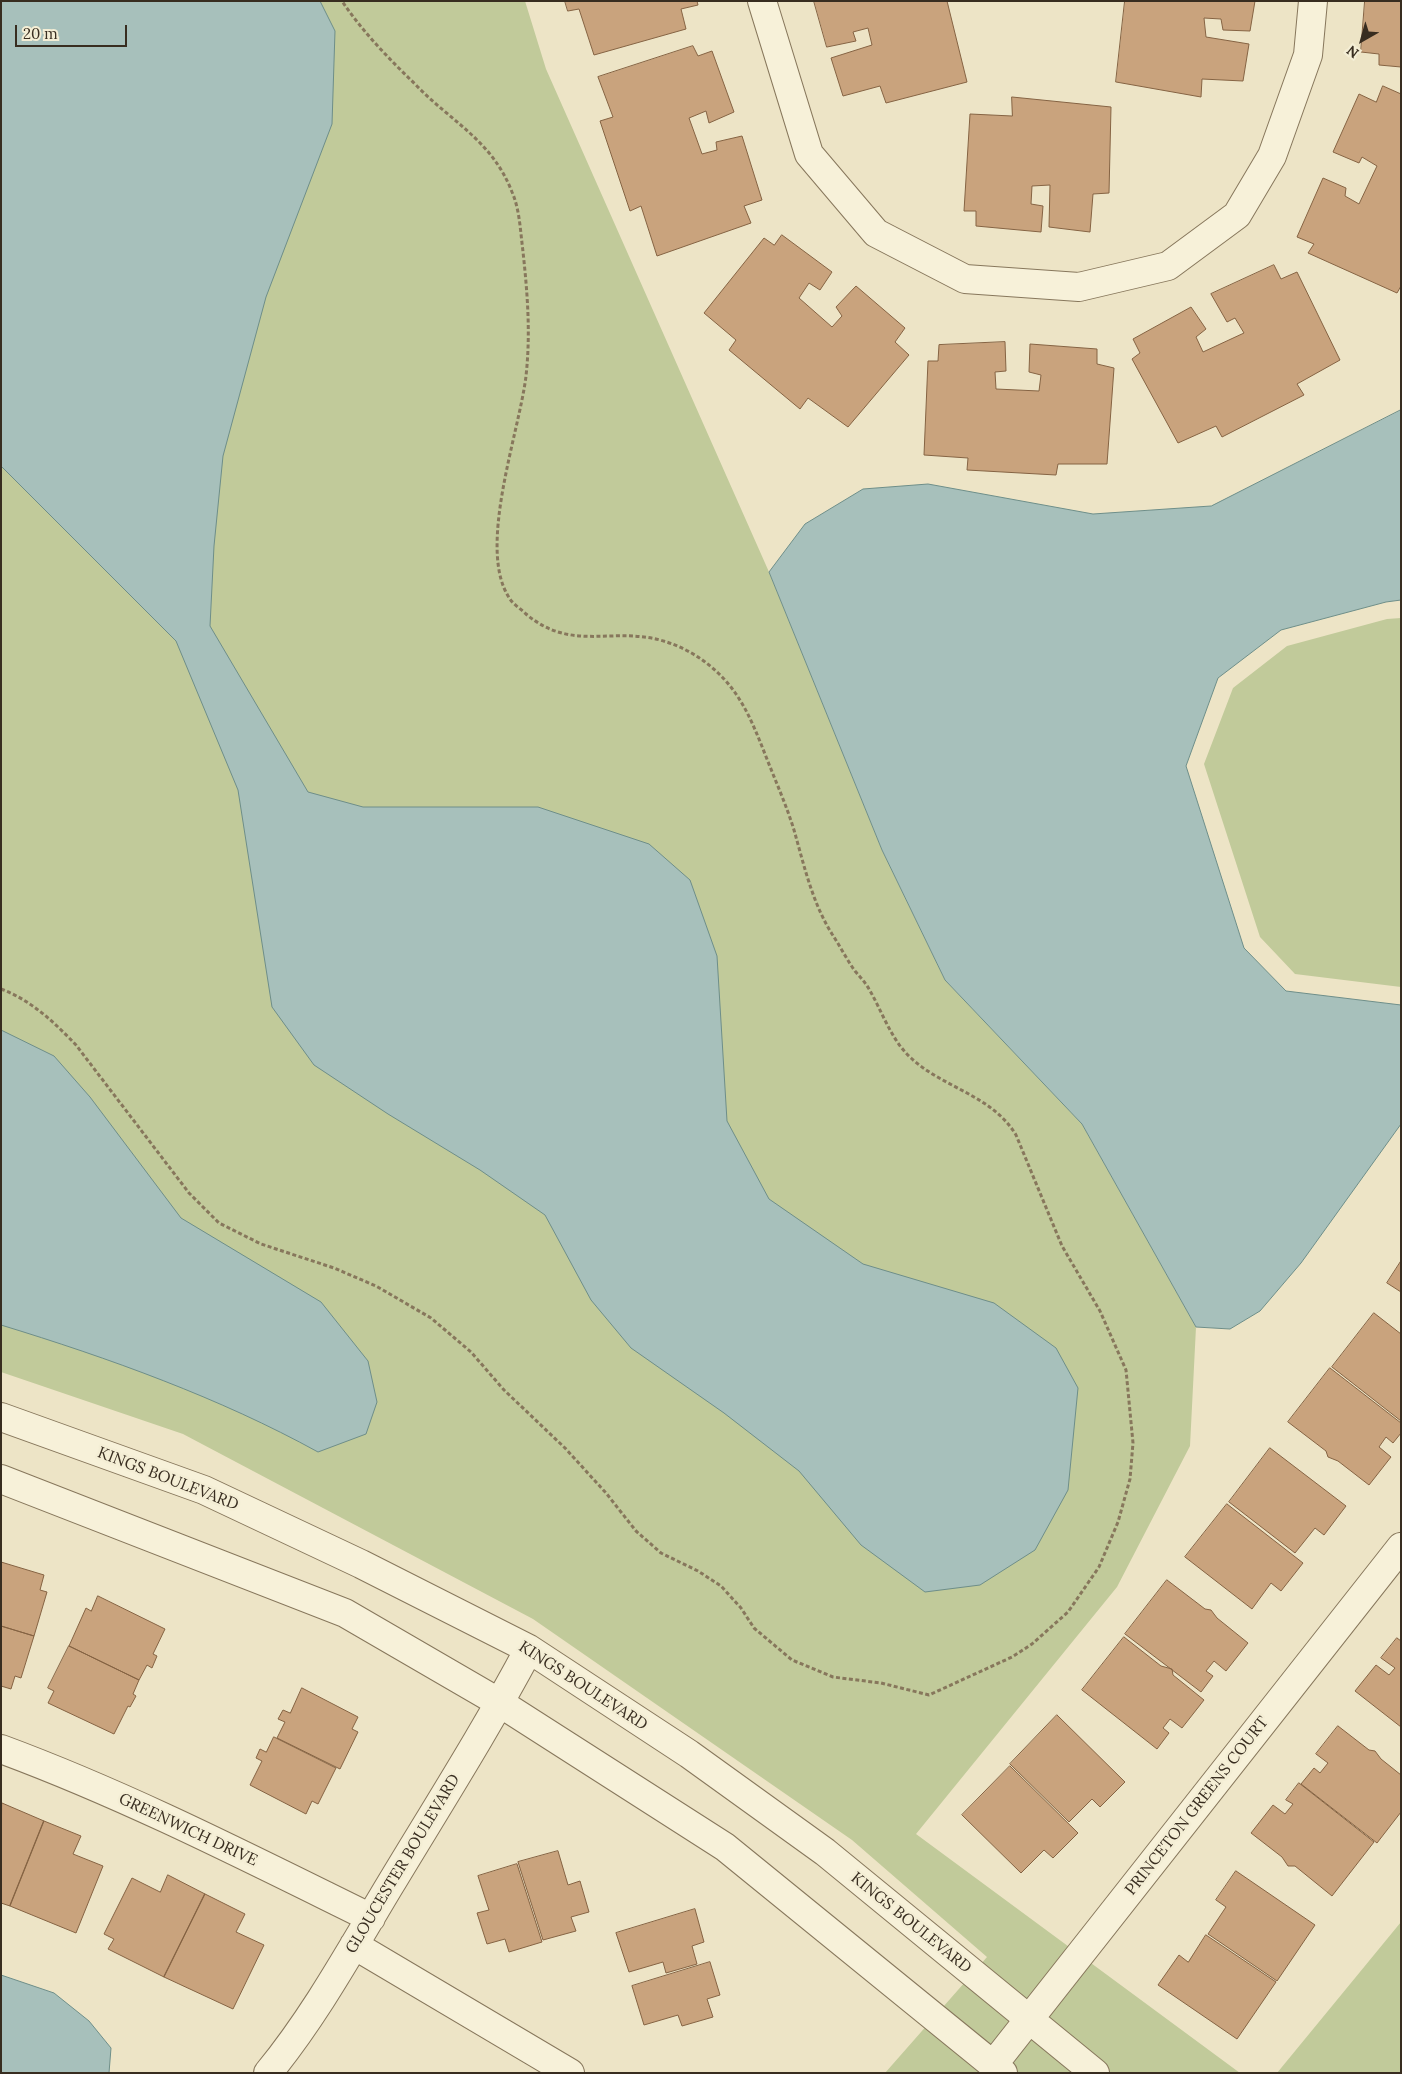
<!DOCTYPE html>
<style>
body{margin:0}
#map{position:relative;width:1402px;height:2074px;overflow:hidden;background:#ede4c6;font-family:Lora,serif}
canvas{display:block}
.frame{position:absolute;inset:0;border:2px solid #382d20;pointer-events:none}
.north{position:absolute;left:1337px;top:15px;width:50px;height:50px;-webkit-text-stroke:4px #f4eed5;paint-order:stroke;rotate:218deg;font-size:14px;font-weight:700;line-height:20px;text-align:center;color:#382d20}
.north::after{content:'';display:block;margin:auto;width:18px;height:22px;background:#382d20;clip-path:polygon(50% 0,100% 100%,50% 72%,0 100%)}
.scale{position:absolute;left:15px;top:25px;width:112px;height:22px;box-sizing:border-box;border:2px solid #382d20;border-top:0;padding-left:6px;font-size:15px;line-height:18px;white-space:nowrap;color:#382d20;-webkit-text-stroke:4px #f4eed5;paint-order:stroke}
</style>
<div id="map">
<canvas width="1402" height="2074"></canvas>
<div class="frame"></div>
<div class="north">N</div>
<div class="scale">20 m</div>
</div>
<script>
const ctx = document.querySelector('canvas').getContext('2d');
ctx.lineJoin = 'round';
function paint(path, color) { ctx.fillStyle = color; ctx.fill(path, 'evenodd'); }
function strokePath(path, color, width, dash) { ctx.strokeStyle = color; ctx.lineWidth = width; ctx.lineCap = dash ? 'butt' : 'round'; ctx.setLineDash(dash || []); ctx.stroke(path); }
function drawText(font, color, halo, rows, align = 'center') {
  ctx.font = font + ' Lora,serif'; ctx.lineWidth = 5; ctx.setLineDash([]); ctx.textBaseline = 'middle'; ctx.strokeStyle = halo; ctx.fillStyle = color; for (const [text, x, y, turn = 0] of rows) {
    ctx.save(); ctx.translate(x, y); ctx.rotate((+turn || 0) * Math.PI / 180); ctx.textAlign = isNaN(turn) ? turn : align; if (halo) ctx.strokeText(text, 0, 0); ctx.fillText(text, 0, 0); ctx.restore();
  }
}
paint(new Path2D(`
 M1 1H525L546 69 769 572 882 850 945 980 1082 1124 1196 1327 1190 1446 1117 1587 916 1834 1240 2073H885L987 1957 852 1840 533 1619 183 1434 1 1372Z
 M1401 618V987L1295 974 1260 937 1204 764 1233 688 1287 646 1387 619Z
 M1401 1922V2073H1277Z`), '#c1ca9a');
const water = new Path2D(`
 M1 1H320L335 31 332 124 266 297 223 456 214 546 210 626 308 792 363 807H538L649 844 690 880 717 956 727 1121 769 1199 863 1264 994 1303 1056 1348 1078 1388 1068 1490 1035 1550 980 1585 925 1592 861 1545 799 1471 724 1413 631 1348 591 1300 545 1215 480 1170 388 1114 314 1065 272 1007 238 790 176 641 1 466Z
 M1401 410V600L1386 602 1281 630 1218 678 1186 766 1244 948 1286 991 1401 1005V1124L1301 1263 1260 1311 1230 1329 1196 1327 1082 1124 945 980 882 850 769 572 805 524 863 489 928 484 1093 514 1211 506Z
 M1 1030 54 1056 90 1097 181 1218 321 1302 368 1361 377 1402 366 1434 318 1452C220 1398 109 1358 1 1325Z
 M1 1975 54 1993 89 2021 111 2048 109 2073H1Z`);
paint(water, '#a7c0bb');
strokePath(water, '#6e8e89', 1);
const building = new Path2D(`
 M565 1H697L698 5 681 9 686 29 594 55 579 9 568 11Z
 M814 1H947L967 82 886 103 880 86 843 96 831 58 872 45 868 28 853 32 856 41 827 47Z
 M1125 1H1255L1250 31 1223 30 1221 19 1204 18 1206 37 1249 44 1243 81 1202 79 1201 97 1116 82Z
 M1365 1H1401V67L1379 65V54L1361 52Z
 M693 46 698 56 712 51 734 112 709 123 706 111 689 118 702 154 717 150 716 142 742 136 762 200 744 206 751 223 657 256 641 206 630 211 600 121 613 117 598 77Z
 M1383 86 1401 94V286L1397 293 1308 253 1314 244 1297 237 1323 178 1346 188 1345 196 1359 204 1377 166 1362 157 1359 163 1333 152 1359 94 1376 102Z
 M1012 97 1111 107 1109 193 1093 194 1090 232 1049 227 1050 185 1032 186 1031 204 1043 206 1041 232 976 226V211H964L970 114 1012 116Z
 M782 235 832 272 820 290 809 283 799 298 832 327 842 316 836 307 856 286 905 328 895 342 909 355 848 427 808 398 800 409 729 350 736 340 704 313 764 238 774 245Z
 M1274 265 1281 279 1297 272 1340 360 1297 384 1304 395 1222 437 1216 426 1178 443 1132 359 1140 353 1133 339 1191 307 1206 329 1196 337 1203 352 1244 333 1235 318 1227 322 1211 294Z
 M1005 342 1006 371 995 372 996 389 1039 391 1041 375 1029 372 1030 344 1097 349V364L1114 368 1107 464H1058L1056 475 967 470 968 458 924 455 928 361H938L939 345Z
 M1401 1261V1292L1387 1283Z
 M1374 1313 1401 1334V1421L1332 1367Z
 M1330 1368 1401 1423V1433L1393 1443 1386 1437 1379 1447 1391 1457 1369 1485 1338 1461 1328 1457 1326 1451 1288 1422Z
 M1270 1448 1346 1506 1324 1535 1315 1528 1295 1553 1229 1502Z
 M1227 1504 1303 1563 1281 1591 1271 1583 1252 1609 1185 1557Z
 M1 1562 44 1575 40 1590 47 1592 34 1636 1 1626Z
 M1167 1580 1205 1609 1211 1610 1217 1618 1248 1643 1226 1671 1214 1661 1206 1671 1213 1676 1201 1692 1125 1634Z
 M98 1596 165 1629 153 1654 157 1656 152 1668 147 1665 139 1680 69 1646 86 1608 91 1611Z
 M1 1626 34 1636 21 1678 15 1676 11 1689 1 1686Z
 M1124 1637 1161 1666 1172 1669 1173 1675 1204 1700 1182 1728 1170 1719 1163 1728 1169 1733 1157 1749 1082 1690Z
 M1397 1638 1401 1641V1727L1355 1691 1376 1665 1389 1675 1395 1668 1381 1658Z
 M69 1646 139 1680 133 1694 136 1696 130 1707 128 1706 114 1734 48 1703 54 1691 48 1688Z
 M302 1688 358 1717 352 1729 358 1732 340 1769 277 1738 285 1722 278 1719 283 1710 290 1713Z
 M1057 1715 1125 1782 1100 1807 1092 1799 1069 1822 1010 1764Z
 M1338 1726 1369 1750 1375 1751 1381 1759 1401 1775V1812L1377 1843 1301 1784 1314 1768 1320 1773 1328 1763 1316 1754Z
 M274 1737 336 1768 318 1804 312 1801 306 1814 250 1785 262 1761 256 1758 260 1749 266 1752Z
 M1010 1766 1078 1833 1053 1858 1044 1850 1021 1873 962 1815Z
 M1299 1783 1374 1842 1332 1896 1295 1866H1288L1282 1857 1251 1833 1273 1805 1285 1814 1293 1804 1286 1800Z
 M2 1803 44 1821 10 1906 1 1903Z
 M44 1821 81 1836 73 1854 103 1866 76 1933 10 1906Z
 M558 1851 568 1885 580 1881 589 1912 571 1917 576 1931 543 1940 518 1862Z
 M517 1864 542 1942 509 1952 505 1939 487 1944 477 1913 489 1910 478 1876Z
 M1236 1871 1315 1925 1277 1981 1208 1934 1226 1907 1216 1900Z
 M168 1875 205 1894 164 1977 108 1949 114 1939 104 1934 132 1878 160 1892Z
 M205 1894 245 1914 236 1932 264 1945 233 2009 164 1977Z
 M695 1909 704 1942 692 1946 697 1964 666 1973 663 1962 629 1972 616 1933Z
 M1206 1935 1276 1982 1237 2039 1158 1985 1179 1955 1188 1962Z
 M710 1962 720 1995 707 1999 713 2017 682 2026 678 2015 644 2025 632 1986Z`);
paint(building, '#c9a37d');
strokePath(building, '#856343', 1);
const minor = new Path2D(`
 M762 1 809 154 876 233 965 279 1079 287 1168 266 1237 215 1272 156 1308 55 1313 1
 M1 1417 204 1490 361 1564 529 1649 689 1754 825 1852 1095 2073
 M1 1479 345 1613 500 1703 725 1847 1003 2073
 M1 1749C128 1796 249 1858 371 1918
 M354 1945 570 2073
 M993 2065 1401 1547
 M268 2073C315 2016 352 1948 390 1885 437 1807 486 1730 529 1649`);
strokePath(minor, '#87775c', 30);
strokePath(new Path2D(`
 M1 989C31 1000 55 1023 76 1045L189 1193 219 1223 261 1244 334 1268 376 1286 431 1318 471 1352 504 1390 565 1448 606 1493 636 1531 661 1553 698 1571 721 1586 741 1608 754 1628 792 1660 833 1677 881 1683 929 1695 1012 1657 1032 1644 1068 1612 1099 1567 1118 1522 1130 1479 1133 1443 1126 1370 1100 1311 1062 1246 1016 1135C992 1095 943 1088 911 1058 891 1040 882 1011 869 989 865 982 860 977 855 971 847 960 840 946 832 934 812 902 804 865 794 830 786 804 775 780 765 754 753 724 742 695 717 672 701 657 682 646 660 640 611 627 571 652 526 614 521 609 514 605 510 599 476 550 519 434 526 376 531 331 527 287 522 243 520 226 519 208 512 192 492 140 451 122 415 84 389 59 362 31 342 1`), '#87775c', 3, [4, 2.5]);
strokePath(minor, '#f7f1d9', 28);
drawText('16px', '#382d20', '#f4eed5', [
 ["KINGS BOULEVARD",168,1479,21],
 ["KINGS BOULEVARD",583,1686,33],
 ["PRINCETON GREENS COURT",1197,1806,-52],
 ["GREENWICH DRIVE",188,1830,25],
 ["GLOUCESTER BOULEVARD",403,1864,-59],
 ["KINGS BOULEVARD",911,1923,39]
]);
</script>
